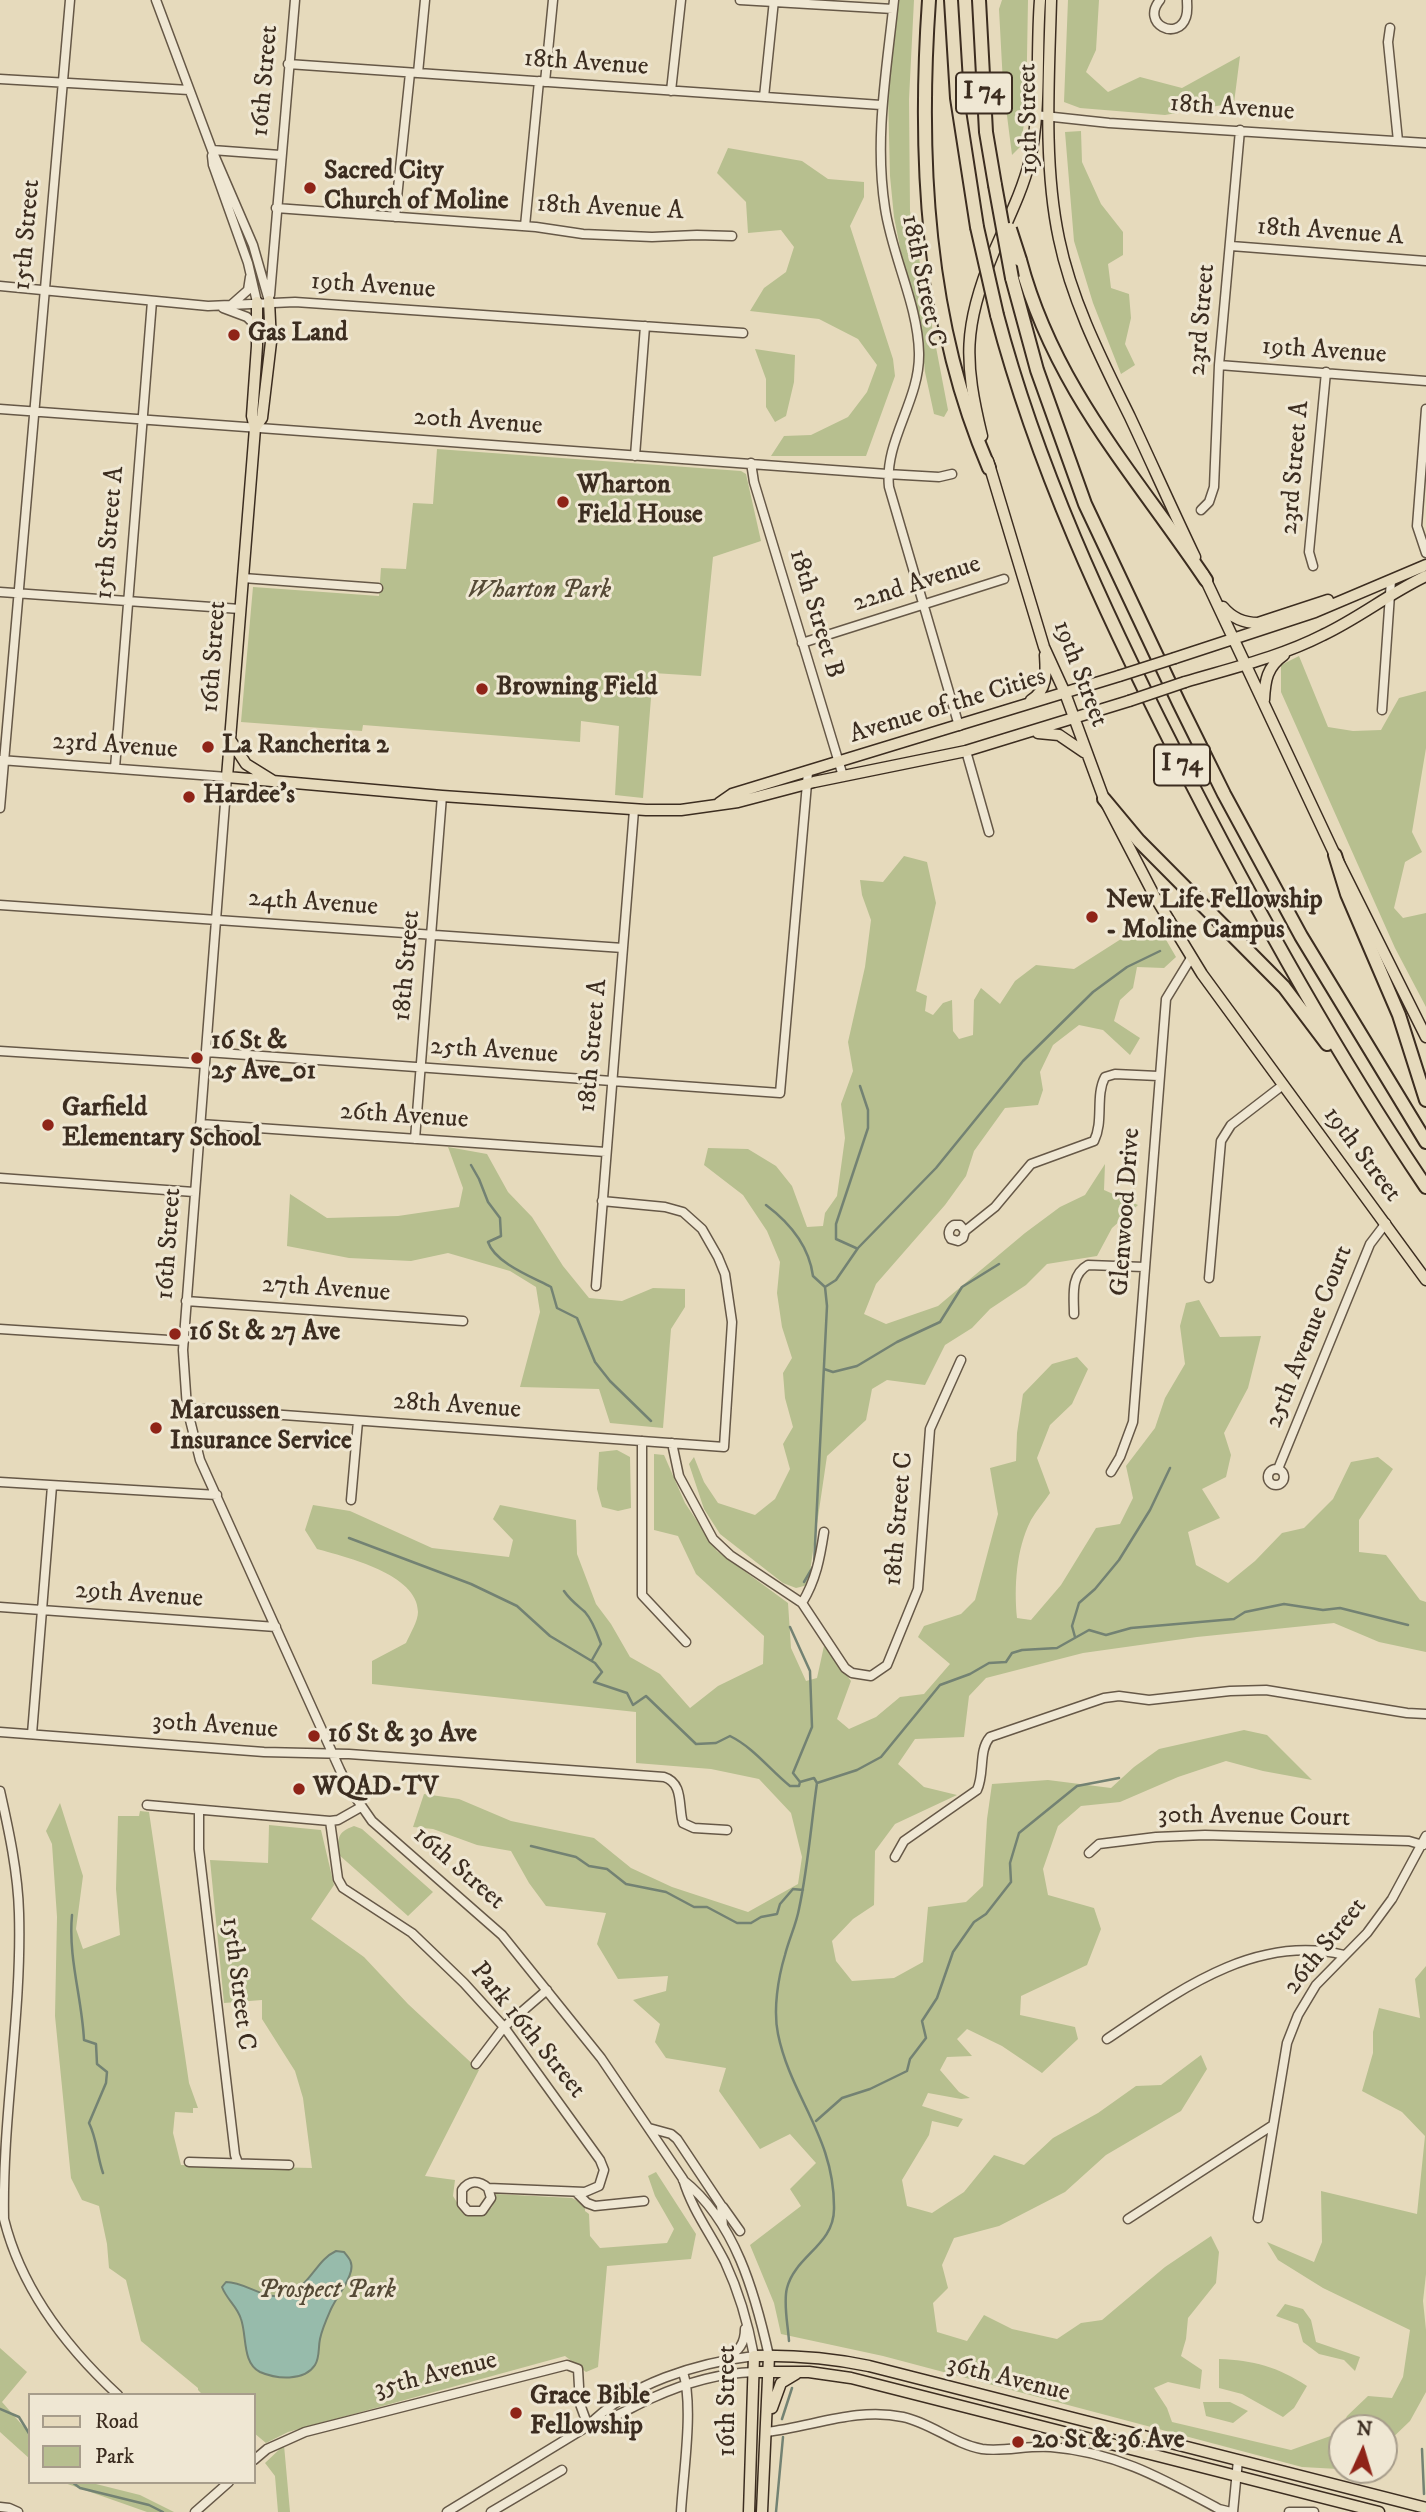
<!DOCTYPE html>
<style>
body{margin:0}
#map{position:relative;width:1426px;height:2512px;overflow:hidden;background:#e6dabc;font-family:"IM FELL DW Pica",serif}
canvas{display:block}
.legend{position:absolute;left:28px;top:2393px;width:228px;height:91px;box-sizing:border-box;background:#efe7d3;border:2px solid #a79d8b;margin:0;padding:9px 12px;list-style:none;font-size:21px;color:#3c2d20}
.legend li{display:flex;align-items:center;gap:14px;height:35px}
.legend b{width:35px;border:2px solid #a79d8b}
.north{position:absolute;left:1328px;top:2414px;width:70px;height:70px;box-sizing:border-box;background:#efe7d3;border:2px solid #a79d8b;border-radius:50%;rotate:4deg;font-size:19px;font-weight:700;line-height:28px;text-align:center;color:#3c2d20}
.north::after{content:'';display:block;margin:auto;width:24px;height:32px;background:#8f2418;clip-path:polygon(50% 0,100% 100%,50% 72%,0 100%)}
</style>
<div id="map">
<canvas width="1426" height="2512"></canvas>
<ul class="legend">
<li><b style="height:9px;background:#e6dabc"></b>Road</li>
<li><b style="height:19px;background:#b7bf8f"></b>Park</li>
</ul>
<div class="north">N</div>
</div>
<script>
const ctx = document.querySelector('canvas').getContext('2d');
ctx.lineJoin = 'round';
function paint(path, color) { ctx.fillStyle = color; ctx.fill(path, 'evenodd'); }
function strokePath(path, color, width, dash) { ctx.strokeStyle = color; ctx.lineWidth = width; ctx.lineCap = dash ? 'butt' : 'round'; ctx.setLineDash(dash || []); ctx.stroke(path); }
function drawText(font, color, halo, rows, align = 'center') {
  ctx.font = font + ' "IM FELL DW Pica",serif'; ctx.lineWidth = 6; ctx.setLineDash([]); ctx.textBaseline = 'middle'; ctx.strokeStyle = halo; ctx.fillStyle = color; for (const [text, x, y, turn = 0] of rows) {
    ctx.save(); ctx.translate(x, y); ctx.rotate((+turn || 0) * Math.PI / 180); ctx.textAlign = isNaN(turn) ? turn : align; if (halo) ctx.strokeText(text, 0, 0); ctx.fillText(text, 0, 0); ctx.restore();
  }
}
paint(new Path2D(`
 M897 0H914L909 99 910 211 948 410 944 417 934 414 925 372 920 321 904 268 894 217 890 176 888 94Z
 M1002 0H1028L1026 113 1020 147 1012 155 1003 84 999 9Z
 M1068 0H1099L1096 50 1086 72 1108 92 1140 77 1182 88 1240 56 1234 103 1165 115 1080 108 1064 102Z
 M1081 131 1082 162 1101 204 1123 232V255L1108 264 1111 288 1129 294 1131 318 1125 344 1135 365 1121 374 1093 303 1074 241 1065 132Z
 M728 148 802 161 828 179 864 182V197L850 226 893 359 895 376 866 456H771L784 436 811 435 848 417 867 392 877 365 858 339 819 319 750 311 764 288 786 272 794 247 781 230 748 233 746 202 717 173Z
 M755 349 795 355 794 382 786 416 775 422 766 407V379Z
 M437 449 741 471 746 474 761 541 713 557 701 676 653 673 643 798 615 795 619 726 581 721 580 742 363 725 362 731 241 722 253 587 379 596 381 568 406 569 413 503 433 504Z
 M1299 656 1328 727 1353 731 1381 730 1399 698 1426 691V748L1412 832 1422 852 1405 862 1394 908 1403 918 1426 913V1007L1395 948 1281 692V665Z
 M904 856 927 862 936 903 916 991 927 996 925 1011 933 1015 943 1003 952 1000 953 1031 959 1039 973 1035 974 1000 981 988 1000 1004 1015 981 1036 965 1074 969 1143 925 1158 926 1176 957 1164 968 1137 967 1133 988 1120 1000 1114 1021 1140 1038 1130 1055 1103 1030 1079 1025 1053 1045 1040 1072 1043 1090 1038 1105 1005 1108 974 1151 966 1176 945 1205 876 1284 864 1314 886 1324 938 1306 1025 1233 1060 1207 1085 1195 1105 1164 1104 1190 1138 1205 1112 1228 1097 1256 1047 1264 1026 1285 990 1309 972 1328 945 1345 925 1385 887 1380 872 1389 866 1420 827 1456 808 1585 796 1588 783 1583 720 1534 704 1509 689 1464 694 1457 704 1482 718 1503 755 1515 775 1499 790 1469 783 1444 793 1427 785 1398 783 1373 792 1358 782 1327 777 1293 780 1262 767 1231 743 1195 704 1165 708 1148 748 1149 776 1166 792 1186 807 1227 823 1226 825 1213 837 1196 845 1138 841 1104 853 1071 848 1042 865 967 871 920 862 895 860 880 883 882Z
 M448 1147 487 1154 508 1192 532 1217 563 1266 589 1298 622 1301 653 1288 685 1289V1307L671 1329 663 1428 610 1423 599 1389 520 1387 540 1312 536 1287 510 1271 448 1253 411 1261 349 1258 287 1246 290 1194 327 1218 398 1216 459 1207 463 1188Z
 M1199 1300 1220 1337 1261 1336 1248 1388 1224 1433 1231 1455 1226 1477 1202 1489 1220 1518 1188 1532 1196 1565 1228 1583 1255 1561 1282 1533 1304 1528 1333 1499 1351 1462 1378 1457 1393 1469 1359 1520V1552L1386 1555 1420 1600 1426 1602V1652L1379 1642 1334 1623 1197 1637 1083 1653 986 1678 969 1696 964 1737 915 1739 898 1764 924 1787 957 1795 895 1824 875 1851 874 1905 853 1919 832 1941 836 1961 852 1981 894 1978 923 1962 928 1907 966 1902 983 1886 987 1819 992 1784 1048 1780 1111 1788 1134 1767 1159 1749 1244 1730 1267 1735 1312 1780 1263 1771 1226 1761 1178 1777 1120 1802 1081 1806 1058 1826 1043 1869 1048 1895 1094 1908 1101 1929 1087 1965 1021 1996 1020 2015 1075 2027 1078 2039 1042 2073 1002 2046 967 2029 957 2039 972 2056 947 2057 940 2070 959 2092 970 2098 961 2099 928 2093 922 2106 963 2119 958 2127 932 2121 929 2135 902 2180 907 2206 932 2213 964 2192 994 2155 1024 2165 1053 2138 1098 2113 1136 2086 1161 2085 1201 2055 1207 2069 1181 2111 1106 2155 1065 2192 999 2226 954 2238 942 2265 948 2288 933 2303 937 2332 967 2341 984 2315 1012 2329 1057 2339 1081 2323 1102 2320 1165 2267 1211 2236 1219 2252 1216 2283 1188 2318 1186 2339 1181 2356 1202 2370 1200 2389 1168 2382 1154 2388 1167 2408 1172 2422 1291 2450 1339 2433 1347 2416 1368 2396 1392 2398 1403 2377 1410 2330 1323 2288 1278 2260 1267 2242 1314 2262 1322 2242 1321 2191 1417 2214 1425 2136 1402 2112 1362 2091 1373 2053V2032L1379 2008 1420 2018 1415 1979 1426 1966V2274L1423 2301 1426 2330V2392L1410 2421 1384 2446V2428H1342V2468L1338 2469 1302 2467 883 2356 781 2334 774 2303 750 2245 801 2206 790 2189 816 2163 790 2134 760 2149 719 2091 726 2068 666 2058 655 2042 660 2024 633 2000 666 1991 668 1976 618 1979 597 1944 606 1913 546 1906 529 1883 511 1851 477 1845 433 1829 413 1827 424 1794 459 1799 511 1821 594 1838 631 1868 672 1887 748 1912 798 1884 802 1857 791 1813 759 1779 711 1769 636 1763V1712L372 1684V1661L406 1643C410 1634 418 1621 418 1612 418 1574 346 1557 317 1549L305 1530 313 1505 350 1511 432 1548 509 1557 513 1540 493 1519 500 1505 576 1520 577 1554 596 1604 611 1624 630 1657 660 1674 690 1708 718 1686 763 1664 764 1636 696 1574 678 1536 654 1530V1454L664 1455 685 1503 717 1551 788 1603 791 1648 806 1681 817 1678 824 1646 851 1681 837 1719 849 1729 876 1717 900 1697 924 1694 950 1664 918 1637 924 1626 961 1614 975 1600 998 1514 990 1468 1016 1461 1017 1433 1023 1394 1052 1364 1077 1357 1088 1369 1072 1404 1050 1425 1037 1458 1050 1493C1044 1502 1036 1511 1031 1520 1016 1549 1014 1587 1017 1618L1031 1620 1061 1585 1096 1528 1120 1524 1133 1498 1126 1466 1155 1428 1165 1398 1185 1364 1180 1326 1186 1303Z
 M617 1450 630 1457 631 1508 618 1511 602 1507 597 1489 599 1452Z
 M60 1803 83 1876 76 1929 83 1949 120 1935 116 1889 118 1816H139L140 1811 149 1812 189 2083 198 2108H193V2113L175 2112 173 2133 181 2165 312 2168 303 2098 295 2071 262 2019V2000L224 2003 210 1860 268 1863 269 1825 321 1830 334 1885 311 1919 364 1957 408 2004 479 2070 425 2176 455 2180 453 2196 464 2214 481 2216 492 2207 496 2194 572 2198 585 2205V2211L589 2214 590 2236 600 2248 667 2243 674 2229 655 2196 648 2176 656 2172 696 2234 691 2259 607 2266 598 2367 586 2372 565 2356 288 2432 266 2443 254 2433V2395H203L198 2390V2388L141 2341 126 2280 109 2268 107 2244 99 2206 82 2200 71 2178 55 2016 57 1917 52 1844 46 1831Z
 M354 1826 362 1829 433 1892 408 1916 338 1854C338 1838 337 1832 354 1826Z
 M1285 2304 1303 2309 1311 2320 1316 2342 1360 2357 1355 2371 1344 2360 1319 2354 1303 2342 1298 2324 1276 2316Z
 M0 2348 27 2372 2 2402 30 2434V2459L0 2432Z
 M1219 2359C1253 2360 1278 2367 1307 2386L1294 2408 1283 2417 1242 2394 1219 2388Z
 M1203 2402H1230L1248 2411 1233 2423 1206 2416Z
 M284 2445 290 2512H278L275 2476 265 2463Z
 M62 2482H88L140 2495 174 2512H147Z`), '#b7bf8f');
const water = new Path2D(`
 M336 2251 344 2252C349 2258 353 2262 351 2271 348 2284 337 2296 331 2309 327 2318 322 2329 320 2339 318 2348 320 2357 315 2365 304 2382 276 2379 260 2372 242 2363 247 2336 241 2319 237 2306 227 2300 222 2287L226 2282C245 2282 261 2298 280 2296 309 2292 314 2261 336 2251Z`);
paint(water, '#97bbab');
strokePath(water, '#738273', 2);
strokePath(new Path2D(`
 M471 1165 479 1179 488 1202 500 1218 501 1236 488 1242C495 1263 532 1277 551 1287L557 1308 577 1318 595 1362 610 1381 651 1421
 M766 1205C790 1223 809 1246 813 1276L825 1287
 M856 1248 836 1239V1224L868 1128V1110L860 1086
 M824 1369 833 1372 857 1366 897 1342 940 1322 962 1287 999 1264
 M349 1538 471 1584 517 1606 550 1636 595 1663 602 1672 594 1682 627 1693 633 1705 646 1696 696 1744 716 1743 730 1736C754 1748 769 1769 790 1786H799L800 1782
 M804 1582 814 1565 827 1306 825 1287 836 1280 858 1248 936 1168 1023 1061 1093 992 1127 967 1160 951
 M564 1591C570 1600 577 1605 585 1612 593 1621 597 1633 601 1644L592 1660
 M1075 1637 1072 1626 1079 1603 1095 1589 1119 1560 1150 1510 1170 1468
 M817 1783 857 1770 881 1757 940 1685 970 1674 989 1663 1006 1662 1012 1653 1022 1650 1057 1648 1089 1630 1106 1635 1131 1628 1234 1619 1245 1612 1284 1604 1323 1610 1340 1608 1408 1625
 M531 1846 576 1857 589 1866 607 1869 626 1884 666 1892 694 1907H707L737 1923H751L761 1917 777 1914 780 1904 793 1889 803 1890
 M72 1915C68 1958 82 1998 84 2040L96 2044 97 2064 107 2072 106 2083 89 2123C97 2139 97 2156 103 2173
 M816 2121 842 2098 870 2089 907 2071 910 2059 926 2038 922 2021 937 1998 953 1952 974 1922 986 1914 1011 1882 1010 1863 1019 1833 1077 1786 1119 1778
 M789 2341C788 2325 783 2303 787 2288 795 2256 834 2245 834 2209 835 2137 791 2098 778 2034 773 2010 778 1978 785 1955 789 1939 796 1925 799 1909 808 1867 811 1825 817 1783L814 1778 800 1782 793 1773 812 1727 810 1671 790 1627
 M0 2409 19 2417 30 2435
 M782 2419 792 2388
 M1422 2449 1424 2494
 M72 2482 80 2488 149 2505 163 2512
 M776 2512 783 2437`), '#738273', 2.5);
const minor = new Path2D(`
 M156 0 212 150 253 245 269 301
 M740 0 893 9
 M894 0C887 69 874 138 885 208 892 256 918 305 919 353 920 401 884 440 889 487L959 726
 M1160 0C1140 24 1178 42 1186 17 1188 11 1187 6 1187 0
 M1390 28 1388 42 1398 141
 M288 64 881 105
 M418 73 425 0
 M0 79 189 90
 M545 82 553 0
 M671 91 681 0
 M764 97 774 0
 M1035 115 1109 123 1426 143
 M212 150 280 155
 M212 156 213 165 248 263 257 302
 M276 208 536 227 583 234 652 237 697 235 732 236
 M395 217 410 73
 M525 226 539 81
 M1231 246 1426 261
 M0 286 208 306 295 302 743 333
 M270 295 295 0
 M231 305 248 290 250 277
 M223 308 247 317 257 327
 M1219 365 1426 381
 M0 409 887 474 939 477 952 474
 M1426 409 1417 526 1426 553
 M635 456 645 326
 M751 463 754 482 843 776
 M1201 510 1209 502 1214 487 1219 365 1240 130
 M1313 566 1309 552 1326 372
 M243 578 378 588
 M0 592 240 609
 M802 643 1004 579
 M1382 710 1391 580
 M966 751 989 832
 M0 760 227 777 183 1350 187 1408 200 1460 340 1770 349 1788 372 1821 502 1935 601 2058 683 2179C692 2210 711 2234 725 2262 739 2292 748 2323 754 2356 697 2363 629 2383 588 2426L447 2512
 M115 768 152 301
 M0 808 70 0
 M0 905 623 948
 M0 1051 205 1064
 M206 1052 780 1093 808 772
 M200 1124 606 1152
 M415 1139 442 796
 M0 1178 194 1192
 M965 1231 963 1238 958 1241 951 1239C947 1234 949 1228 954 1225H960L965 1231 995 1207 1031 1164 1094 1141C1104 1121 1095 1096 1105 1077L1115 1074 1158 1076
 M1209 1278 1221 1141 1231 1125 1283 1085
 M596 1286 634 810
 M186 1301 463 1321
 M1074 1314C1074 1296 1070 1275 1088 1265L1144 1267
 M0 1329 184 1341
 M187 1408 724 1447 732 1322 725 1274 718 1257 702 1229 683 1212 665 1207 602 1201
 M642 1441V1595L686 1642
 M672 1443 679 1476 713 1539 730 1555 802 1603 845 1668 852 1673 871 1676 887 1665 918 1589 930 1429 961 1360
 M1268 1477a8 8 0 1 1 16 0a8 8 0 1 1-16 0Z
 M1278 1469 1370 1244 1386 1223
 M1111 1472 1120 1457 1133 1422 1166 999 1191 958
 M0 1482 217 1495
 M351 1500 358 1421
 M802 1603C816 1580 820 1558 824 1532
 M0 1607 276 1627
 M0 1732 264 1752 349 1754 664 1777C684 1783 678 1807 683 1823L694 1828 727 1830
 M32 1734 52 1486
 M0 1791C9 1831 18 1873 19 1913 22 2015 2 2117 4 2219 21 2288 66 2347 118 2395
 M147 1805 330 1821 338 1820 361 1807
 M199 1811V1849L235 2155 238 2163
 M330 1821 338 1879 343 1888 412 1933 464 1983 504 2027 600 2160 604 2170 599 2186 585 2192 488 2188C479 2180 469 2180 462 2190V2204L468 2211H482L491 2198 488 2188
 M1089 1853 1099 1844 1156 1837 1205 1835 1409 1841 1423 1845
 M895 1857 904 1841 977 1790C985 1773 978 1751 990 1737L1104 1698 1119 1696 1149 1700 1230 1691 1266 1690 1407 1713 1426 1714
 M1107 2039C1177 1992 1255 1933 1344 1955
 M476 2064 504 2027 547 1990
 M649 2128 671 2134 677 2139 721 2205 723 2226
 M189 2162 289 2165
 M683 2180C735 2221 755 2293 769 2356
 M576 2192 587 2203 595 2206 644 2201
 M723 2207 740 2231
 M1258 2218 1287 2043 1298 2015 1316 1985 1367 1933 1392 1899 1426 1836
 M1128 2219 1273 2125
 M727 2358C739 2351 745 2343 745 2329
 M591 2425C613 2420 631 2407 652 2398 683 2384 720 2373 754 2372
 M766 2432C812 2427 856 2407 903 2417 931 2423 954 2444 982 2449 1004 2452 1028 2445 1051 2447 1116 2452 1163 2479 1219 2509L1231 2512
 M254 2460 267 2449 305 2432 567 2365 578 2369 580 2404 588 2426
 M0 2507 9 2508 18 2512
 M195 2512 229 2482
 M491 2512 562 2470
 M681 2512C683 2475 694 2406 683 2372
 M1233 2512 1238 2460
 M1289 2512H1314`);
const major = new Path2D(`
 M1051 0C1049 77 1043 164 1059 239 1072 302 1102 360 1130 417 1152 464 1173 511 1195 557
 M269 301 271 342 262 418 255 428 227 777 442 796 646 810H681L738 802 814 782 966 751 1129 701
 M255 428 252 416 257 346V302
 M982 436C964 362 963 326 993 254 1006 223 1022 193 1030 160 1041 110 1036 51 1040 0
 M988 461 1044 647 1065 693 1104 799 1155 897 1202 974 1426 1280
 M1203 574 1335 855 1426 1037
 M1223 607C1232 618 1243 623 1258 623L1328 600
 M1175 658 1315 612 1426 565
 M1185 682C1232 668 1280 657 1323 635 1359 618 1390 593 1426 576
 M1031 700C1048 690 1046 672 1045 655
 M1264 700C1265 680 1267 667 1284 655
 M1038 733 1059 735 1084 752
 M231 741 246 764 275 782
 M719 803 732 794 1119 676
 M754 2372H809L851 2378 1379 2512
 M772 2408 781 2383 796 2374
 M749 2512 754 2356C793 2355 830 2358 869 2366L1426 2508
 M762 2512 769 2356`);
const highway = new Path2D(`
 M929 0C918 157 926 322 989 468
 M951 0 957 98 977 227
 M979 0 986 132 995 185
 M1020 260C1054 388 1134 473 1206 580
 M1012 278 1037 370 1085 504 1179 703 1224 794 1301 936 1426 1142
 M997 315C1037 467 1104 611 1175 751 1251 901 1332 1048 1426 1187
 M1104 799 1139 841 1284 987 1327 1044
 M1335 855 1347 894 1399 1015 1426 1100`);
strokePath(minor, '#665847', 11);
strokePath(major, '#3c2d20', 13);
strokePath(highway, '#3c2d20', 16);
strokePath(minor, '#efe7d3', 8);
strokePath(major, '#e6dabc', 10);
strokePath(highway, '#e6dabc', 12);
const majorBridge = new Path2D(`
 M1119 676 1175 658
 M1129 701 1185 682`);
const highwayBridge = new Path2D(`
 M995 185 1012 278
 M977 227 997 315
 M1010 229 1020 260`);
strokePath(majorBridge, '#3c2d20', 13, []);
strokePath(highwayBridge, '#3c2d20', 16, []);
strokePath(majorBridge, '#e6dabc', 10);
strokePath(highwayBridge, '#e6dabc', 12);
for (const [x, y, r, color] of [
 [310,188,7,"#8f2418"],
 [234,335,7,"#8f2418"],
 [563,502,7,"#8f2418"],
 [482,689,7,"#8f2418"],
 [208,747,7,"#8f2418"],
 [189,797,7,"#8f2418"],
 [1092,917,7,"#8f2418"],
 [197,1058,7,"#8f2418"],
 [48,1125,7,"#8f2418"],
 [175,1334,7,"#8f2418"],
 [156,1428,7,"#8f2418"],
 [314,1736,7,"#8f2418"],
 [299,1789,7,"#8f2418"],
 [516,2413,7,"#8f2418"],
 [1018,2442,7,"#8f2418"]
]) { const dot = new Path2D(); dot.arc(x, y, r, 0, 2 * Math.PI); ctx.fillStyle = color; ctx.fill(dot); strokePath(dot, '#efe7d3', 2.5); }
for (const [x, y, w] of [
 [984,93,56],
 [1182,765,56]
]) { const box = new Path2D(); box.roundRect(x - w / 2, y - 20.5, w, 41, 5); ctx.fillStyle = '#efe7d3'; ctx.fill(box); strokePath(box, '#3c2d20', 2); }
drawText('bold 24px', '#3c2d20', null, [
 ["I 74",984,93],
 ["I 74",1182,765]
]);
drawText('26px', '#3c2d20', '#efe7d3', [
 ["18th Avenue",586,64,4],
 ["16th Street",266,81,-85],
 ["18th Avenue",1232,109,4],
 ["19th Street",1030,119,-91],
 ["18th Avenue A",610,209,3],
 ["18th Avenue A",1330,233,4],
 ["15th Street",28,235,-85],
 ["18th Street C",922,281,78],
 ["19th Avenue",373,287,4],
 ["23rd Street",1203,320,-85],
 ["19th Avenue",1324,352,4],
 ["20th Avenue",478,423,4],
 ["23rd Street A",1296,468,-85],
 ["15th Street A",111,533,-85],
 ["22nd Avenue",917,585,-18],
 ["18th Street B",815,614,73],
 ["16th Street",215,657,-86],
 ["19th Street",1079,674,69],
 ["Avenue of the Cities",948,707,-17],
 ["23rd Avenue",115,747,4],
 ["24th Avenue",313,904,4],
 ["18th Street",408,966,-85],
 ["18th Street A",594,1046,-85],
 ["25th Avenue",494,1052,4],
 ["26th Avenue",404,1117,4],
 ["19th Street",1361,1155,53],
 ["Glenwood Drive",1127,1212,-86],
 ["16th Street",170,1244,-86],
 ["27th Avenue",326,1290,4],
 ["25th Avenue Court",1310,1337,-68],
 ["28th Avenue",457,1407,4],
 ["18th Street C",900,1519,-85],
 ["29th Avenue",139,1596,4],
 ["30th Avenue",215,1727,4],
 ["30th Avenue Court",1254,1818,1],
 ["16th Street",458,1869,41],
 ["26th Street",1326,1947,-51],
 ["15th Street C",237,1984,83],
 ["Park 16th Street",527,2031,51],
 ["35th Avenue",436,2376,-14],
 ["36th Avenue",1008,2380,14],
 ["16th Street",729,2401,-90]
]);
drawText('bold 26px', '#3c2d20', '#efe7d3', [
 ["Sacred City",324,173],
 ["Church of Moline",324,203],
 ["Gas Land",248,335],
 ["Wharton",577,487],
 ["Field House",577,517],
 ["Browning Field",496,689],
 ["La Rancherita 2",222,747],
 ["Hardee's",203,797],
 ["New Life Fellowship",1106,902],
 ["- Moline Campus",1106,932],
 ["16 St &",211,1043],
 ["25 Ave_01",211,1073],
 ["Garfield",62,1110],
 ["Elementary School",62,1140],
 ["16 St & 27 Ave",189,1334],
 ["Marcussen",170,1413],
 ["Insurance Service",170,1443],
 ["16 St & 30 Ave",328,1736],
 ["WQAD-TV",313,1789],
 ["Grace Bible",530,2398],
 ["Fellowship",530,2428],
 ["20 St & 36 Ave",1032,2442]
], 'left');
drawText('italic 26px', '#554a36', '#efe7d3', [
 ["Wharton Park",539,592],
 ["Prospect Park",327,2292]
]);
</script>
